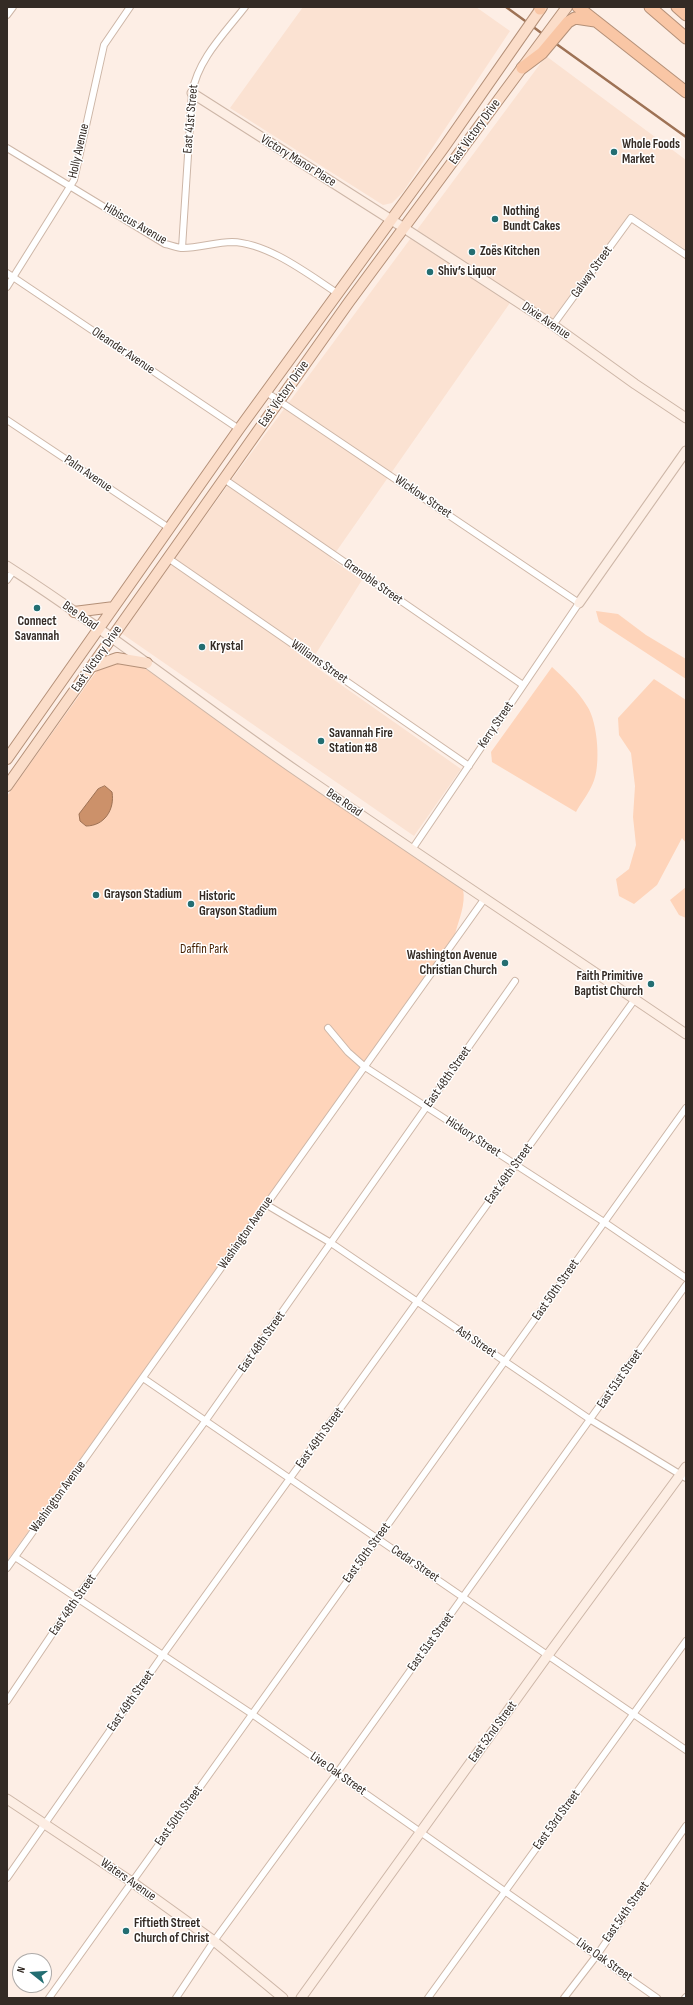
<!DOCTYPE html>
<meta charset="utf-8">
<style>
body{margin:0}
#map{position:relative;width:693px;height:2005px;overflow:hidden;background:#fdeee5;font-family:"Sofia Sans Condensed",sans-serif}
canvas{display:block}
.frame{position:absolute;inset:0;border:8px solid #342b25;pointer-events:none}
.north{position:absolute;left:12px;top:1953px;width:40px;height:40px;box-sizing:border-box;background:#fff;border:1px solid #aeaaa8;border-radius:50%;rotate:287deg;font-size:11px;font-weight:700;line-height:16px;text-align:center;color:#342b25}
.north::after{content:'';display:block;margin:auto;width:14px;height:18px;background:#236e72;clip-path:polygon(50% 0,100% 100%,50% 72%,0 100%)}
</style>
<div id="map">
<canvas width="693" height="2005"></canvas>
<div class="frame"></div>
<div class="north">N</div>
</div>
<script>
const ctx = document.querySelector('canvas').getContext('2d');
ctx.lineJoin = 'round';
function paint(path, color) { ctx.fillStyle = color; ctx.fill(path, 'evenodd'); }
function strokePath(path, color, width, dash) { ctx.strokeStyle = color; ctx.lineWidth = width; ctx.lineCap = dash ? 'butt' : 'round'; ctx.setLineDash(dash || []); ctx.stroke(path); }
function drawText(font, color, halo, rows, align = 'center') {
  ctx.font = font + ' "Sofia Sans Condensed",sans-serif'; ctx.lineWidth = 3; ctx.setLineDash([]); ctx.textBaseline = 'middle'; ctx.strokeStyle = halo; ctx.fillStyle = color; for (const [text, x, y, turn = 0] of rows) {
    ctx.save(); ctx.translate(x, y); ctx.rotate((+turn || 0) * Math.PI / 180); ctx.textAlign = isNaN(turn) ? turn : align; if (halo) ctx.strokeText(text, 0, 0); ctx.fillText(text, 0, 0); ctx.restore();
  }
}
paint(new Path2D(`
 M303 7H476L510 31 403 192 392 203 383 205 230 108Z
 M546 56 686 160V250L631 213 548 325 512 300 331 559 362 580 310 663 461 769 414 836 121 633 238 471Z`), '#fbe2d2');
paint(new Path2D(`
 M596 611 618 614 646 635 686 659V679L599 622Z
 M131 662 158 675 209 714 299 778 463 889C466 904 459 919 455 934L264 1204 7 1561V796L96 672 105 664Z
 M552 667C565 679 578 691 587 706 598 722 601 766 593 783 589 793 581 803 576 812L492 762 491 752Z
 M654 679 686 700V843L682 838 657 885 634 904 619 896 616 879 629 869 636 845 633 817 635 786 631 753 619 735 618 718Z
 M686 887V918L679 915 670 900Z`), '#fed4ba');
const water = new Path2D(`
 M105 786 112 792C115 810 104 826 86 826L80 821 79 814 98 789Z`);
paint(water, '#cc916a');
strokePath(water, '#9e7255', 1);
strokePath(new Path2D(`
 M506 7 528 23
 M532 26 544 35
 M555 43 686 137`), '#9e7255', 2.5);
const street = new Path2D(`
 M7 15 13 7
 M7 148 165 244C171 245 177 248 183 248 199 248 216 242 232 242 268 243 308 274 337 293
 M182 248 192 93C198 59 224 34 245 7
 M7 273 239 429
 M7 287 74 180 104 45 130 7
 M553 325 631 218 686 255
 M266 392 579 603 413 848
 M7 420 169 528
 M224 479 523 685
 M168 558 469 766
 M7 580 14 570
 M328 1028 348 1052 365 1067 604 1222 686 1278
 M267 1205 331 1243 591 1420 686 1478
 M143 1378 686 1750
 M15 1557 252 1714 657 1998
 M7 1568 485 898
 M7 1701 77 1597 206 1420 515 981
 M7 1878 162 1656 635 999
 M49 1998 686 1108
 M176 1998 214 1941 337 1773 686 1285
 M428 1998 686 1641
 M564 1998 597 1955 686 1826
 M685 1998 686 1997`);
const secondary = new Path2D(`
 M192 93 404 228 553 325 635 384 686 418
 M7 566C108 631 202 706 301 774 429 862 558 947 686 1034
 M579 603 686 451
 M7 1799 132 1882 214 1941 283 1998
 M301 1998 548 1655 686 1467`);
const primary = new Path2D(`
 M74 612 114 607
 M91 667 117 658 147 663
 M7 759 239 429 445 146 542 7
 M7 786 349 302 567 7`);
const highway = new Path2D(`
 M540 7V9
 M578 7 686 92
 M650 7 686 38
 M677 7 686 15
 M522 68 542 53 568 22 575 18 595 21`);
strokePath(street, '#cdb6a7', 8);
strokePath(secondary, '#cdb6a7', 11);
strokePath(primary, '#b49078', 12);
strokePath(highway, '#b49078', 13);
strokePath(street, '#fff', 6);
strokePath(secondary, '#fdeee4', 9);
strokePath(primary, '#fbddc9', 10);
strokePath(highway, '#f9c6a5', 11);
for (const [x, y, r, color] of [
 [614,152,4,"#236e72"],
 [495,219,4,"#236e72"],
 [472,252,4,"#236e72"],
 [430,272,4,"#236e72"],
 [37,608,4,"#236e72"],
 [202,647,4,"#236e72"],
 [321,741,4,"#236e72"],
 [96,895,4,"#236e72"],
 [191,904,4,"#236e72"],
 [505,963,4,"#236e72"],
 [651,984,4,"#236e72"],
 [126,1931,4,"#236e72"]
]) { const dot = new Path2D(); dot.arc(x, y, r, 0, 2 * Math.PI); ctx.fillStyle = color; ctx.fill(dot); strokePath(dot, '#fff', 1.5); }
drawText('13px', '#342b25', '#fff', [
 ["East 41st Street",191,119,-85],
 ["East Victory Drive",475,132,-54],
 ["Holly Avenue",79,151,-77],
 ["Victory Manor Place",298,161,32],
 ["Hibiscus Avenue",135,224,30],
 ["Galway Street",592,272,-54],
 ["Dixie Avenue",546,321,34],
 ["Oleander Avenue",123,351,34],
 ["East Victory Drive",284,394,-55],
 ["Palm Avenue",88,474,34],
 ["Wicklow Street",423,497,34],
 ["Grenoble Street",373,582,35],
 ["Bee Road",80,616,35],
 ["East Victory Drive",97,659,-55],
 ["Williams Street",319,662,35],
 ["Kerry Street",496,725,-56],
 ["Bee Road",344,803,34],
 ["East 48th Street",448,1077,-55],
 ["Hickory Street",473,1137,33],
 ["East 49th Street",509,1174,-54],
 ["Washington Avenue",246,1233,-55],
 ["East 50th Street",556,1290,-55],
 ["East 48th Street",262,1342,-55],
 ["Ash Street",476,1342,34],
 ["East 51st Street",620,1379,-55],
 ["East 49th Street",320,1438,-54],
 ["Washington Avenue",58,1497,-54],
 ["East 50th Street",367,1553,-54],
 ["Cedar Street",415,1564,34],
 ["East 48th Street",73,1605,-55],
 ["East 51st Street",431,1642,-54],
 ["East 49th Street",131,1701,-55],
 ["East 52nd Street",493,1732,-54],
 ["Live Oak Street",338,1774,35],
 ["East 50th Street",179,1816,-54],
 ["East 53rd Street",557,1820,-54],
 ["Waters Avenue",128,1880,35],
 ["East 54th Street",626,1912,-55],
 ["Live Oak Street",604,1960,35]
]);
drawText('bold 13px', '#342b25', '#fff', [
 ["Whole Foods",622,145],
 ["Market",622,160],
 ["Nothing",503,212],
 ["Bundt Cakes",503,227],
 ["Zoës Kitchen",480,252],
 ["Shiv’s Liquor",438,272],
 ["Connect",37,622,"center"],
 ["Savannah",37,637,"center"],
 ["Krystal",210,647],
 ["Savannah Fire",329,734],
 ["Station #8",329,749],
 ["Grayson Stadium",104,895],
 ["Historic",199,897],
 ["Grayson Stadium",199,912],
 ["Washington Avenue",497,956,"right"],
 ["Christian Church",497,971,"right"],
 ["Faith Primitive",643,977,"right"],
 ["Baptist Church",643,992,"right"],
 ["Fiftieth Street",134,1924],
 ["Church of Christ",134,1939]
], 'left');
drawText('13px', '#462000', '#fff', [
 ["Daffin Park",204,950]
]);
</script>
